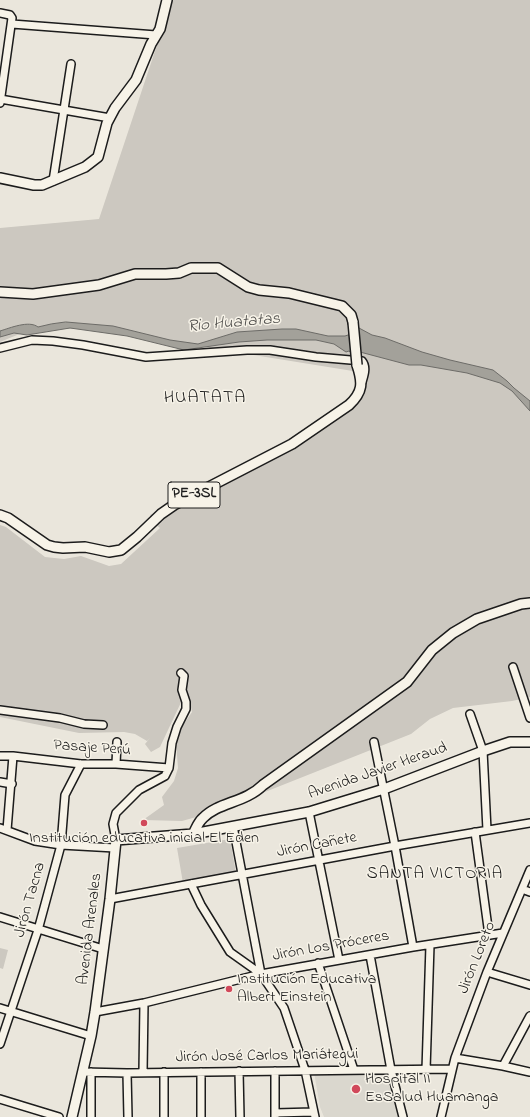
<!DOCTYPE html>
<meta charset="utf-8">
<style>
body{margin:0}
canvas{display:block;background:#eae6dc}
</style>
<canvas width="530" height="1117"></canvas>
<script>
const ctx = document.querySelector('canvas').getContext('2d');
ctx.lineJoin = 'round';
function paint(path, color) { ctx.fillStyle = color; ctx.fill(path, 'evenodd'); }
function strokePath(path, color, width, dash) { ctx.strokeStyle = color; ctx.lineWidth = width; ctx.lineCap = dash ? 'butt' : 'round'; ctx.setLineDash(dash || []); ctx.stroke(path); }
function drawText(font, color, halo, rows, align = 'center') {
  ctx.font = font + ' "Indie Flower",sans-serif'; ctx.lineWidth = 3; ctx.setLineDash([]); ctx.textBaseline = 'middle'; ctx.strokeStyle = halo; ctx.fillStyle = color; for (const [text, x, y, turn = 0] of rows) {
    ctx.save(); ctx.translate(x, y); ctx.rotate((+turn || 0) * Math.PI / 180); ctx.textAlign = isNaN(turn) ? turn : align; if (halo) ctx.strokeText(text, 0, 0); ctx.fillText(text, 0, 0); ctx.restore();
  }
}
paint(new Path2D(`
 M390 1070 401 1117H324L320 1107 314 1072Z`), '#dad7ce');
paint(new Path2D(`
 M172 0H530V697L512 701 453 708 430 719 411 734 270 790 207 814 182 821 143 820 164 805 162 797 174 781 178 768 176 742 179 731 192 712 189 697 184 696 160 747 151 752 145 744 150 738 147 741 135 734 124 732 79 733 0 717V525L6 527 45 557 64 559 81 556 109 566 121 564 160 528 156 525 150 515 272 454 343 408 357 393 359 372 86 328 36 330 17 335 0 342V228L99 219Z
 M230 839 237 879 184 889 177 848Z
 M0 948 8 950 3 969 0 968Z`), '#ccc8c0');
const water = new Path2D(`
 M66 322 113 326 170 340 198 344 237 332 282 329H296L328 336H345L351 334 353 328H359L372 335 385 338 422 352 450 360 493 370 507 381 514 388 530 401V411L512 391 500 383 467 373 421 365H409L360 352 352 353 349 351 346 352 334 344 316 340H267L239 342 184 350 127 336 70 328 27 335 14 333 0 337V331C10 328 29 320 38 327L51 324Z`);
paint(water, '#a3a19a');
strokePath(water, '#6d6c68', 1);
const minor = new Path2D(`
 M0 13 10 15 12 18 0 103
 M12 24 156 35
 M0 99 110 118
 M53 181 71 64
 M0 348 32 340 53 341 83 345 146 357 247 350H270L316 357 362 361C367 367 364 375 362 382
 M513 667 530 718
 M0 710 60 718 84 724 103 725
 M470 714 483 751 487 830
 M374 742 395 846 413 947
 M0 756H13
 M116 764 117 742
 M0 782 12 784
 M309 812 339 960
 M233 826 261 974 284 1008 305 1070 315 1117
 M0 828 35 841 61 845 115 848
 M7 830 13 756 81 764H116L169 768
 M475 832 489 935
 M116 840 113 824 116 813 139 790 165 776 169 768 172 743 177 727 186 709V702L182 690 184 676 181 673
 M191 884 201 905 230 952 261 974
 M522 889 530 892
 M110 899 395 846 530 823
 M0 917 103 949
 M370 955 391 1070 403 1117
 M318 963 354 1070
 M487 972 530 985
 M0 1008 91 1036
 M95 1012 144 1003 261 974 413 947 503 933
 M0 1044 38 930 61 845 65 795 81 764
 M455 1058 503 1066 530 1072
 M503 1066 530 1016
 M426 1070 430 945
 M239 1071 240 1117
 M275 1071V1117
 M83 1072 127 1073 452 1069
 M91 1072V1117
 M143 1072 144 1003
 M164 1072V1117
 M201 1072V1117
 M127 1073 128 1117
 M0 1099 59 1117
 M275 1113 313 1112
 M441 1117 455 1058 487 972 530 870`);
const major = new Path2D(`
 M0 178 34 185H42L85 167 98 157 107 123 115 108 136 80 151 44 160 29 167 0
 M0 292 33 294 99 285 135 274H166L179 273 191 268H218L248 287 259 290 289 293 342 306 351 315 353 322
 M0 515 8 518 47 545 54 547 63 548 85 547 109 552 121 550 137 537 161 514 174 505 292 444 349 405C363 392 363 383 357 365
 M193 834C196 829 198 822 203 818 218 802 245 803 263 785L407 682 432 650 453 633 477 619 521 604 530 603
 M72 1117 91 1036 95 1012 110 899 116 840 193 834 309 812 384 789 483 751 510 742H530`);
strokePath(minor, '#1c1c1c', 10);
strokePath(major, '#1c1c1c', 12);
strokePath(minor, '#f7f3e8', 7);
strokePath(major, '#f7f3e8', 9);
const majorBridge = new Path2D(`
 M353 322 357 365`);
strokePath(majorBridge, '#1c1c1c', 12, []);
strokePath(majorBridge, '#f7f3e8', 9);
for (const [x, y, r, color] of [
 [144,823,4,"#d1495b"],
 [229,989,4,"#d1495b"],
 [356,1089,5,"#d1495b"]
]) { const dot = new Path2D(); dot.arc(x, y, r, 0, 2 * Math.PI); ctx.fillStyle = color; ctx.fill(dot); strokePath(dot, '#f7f3e8', 1.5); }
for (const [x, y, w] of [
 [194,495,52]
]) { const box = new Path2D(); box.roundRect(x - w / 2, y - 13, w, 26, 3); ctx.fillStyle = '#f7f3e8'; ctx.fill(box); strokePath(box, '#1c1c1c', 1); }
drawText('bold 15px', '#1c1c1c', null, [
 ["PE-3SL",194,495]
]);
drawText('16px', '#1c1c1c', '#f7f3e8', [
 ["Pasaje Perú",92,749,4],
 ["Avenida Javier Heraud",378,772,-19],
 ["Jirón Cañete",317,846,-11],
 ["Jirón Tacna",31,900,-74],
 ["Avenida Arenales",91,929,-83],
 ["Jirón Los Próceres",331,947,-10],
 ["Jirón Loreto",478,958,-68],
 ["Jirón José Carlos Mariátegui",267,1057,-1]
]);
drawText('16px', '#1c1c1c', '#f7f3e8', [
 ["Institución educativa inicial El Eden",144,839,"center"],
 ["Institución Educativa",237,980],
 ["Albert Einstein",237,998],
 ["Hospital II",365,1080],
 ["EsSalud Huamanga",365,1098]
], 'left');
drawText('italic 17px', '#52514e', '#f7f3e8', [
 ["Rio Huatatas",234,324,-5]
]);
ctx.letterSpacing = '1px';
drawText('17px', '#1c1c1c', '#f7f3e8', [
 ["SANTA VICTORIA",435,875]
]);
ctx.letterSpacing = '0px';
ctx.letterSpacing = '1px';
drawText('18px', '#1c1c1c', '#f7f3e8', [
 ["HUATATA",205,399]
]);
ctx.letterSpacing = '0px';
</script>
